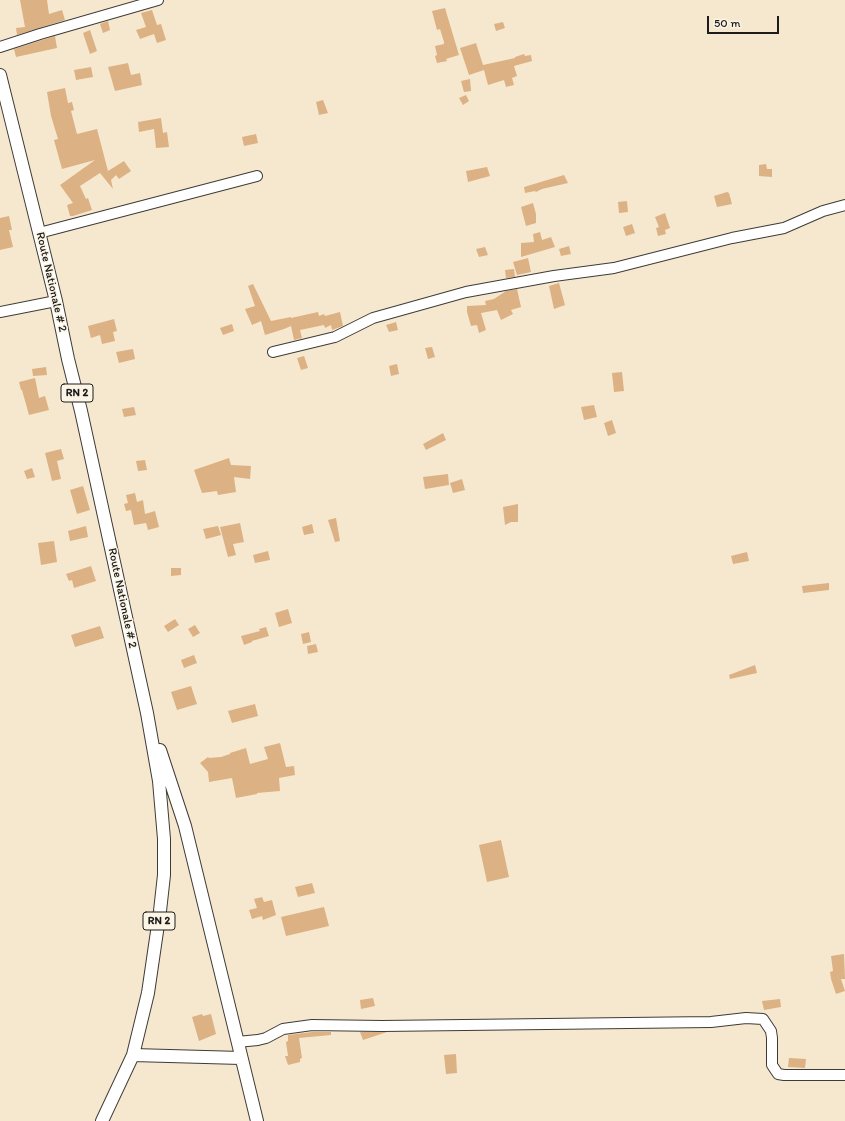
<!DOCTYPE html>
<style>
body{margin:0}
#map{position:relative;width:845px;height:1121px;overflow:hidden;background:#f6e8cf;font-family:Itim,sans-serif}
canvas{display:block}
.scale{position:absolute;left:707px;top:16px;width:72px;height:18px;box-sizing:border-box;border:2px solid #1c1c1c;border-top:0;padding-left:5px;font-size:12px;line-height:14px;white-space:nowrap;color:#1c1c1c;-webkit-text-stroke:3px #fcf5e5;paint-order:stroke}
</style>
<div id="map">
<canvas width="845" height="1121"></canvas>
<div class="scale">50 m</div>
</div>
<script>
const ctx = document.querySelector('canvas').getContext('2d');
ctx.lineJoin = 'round';
function paint(path, color) { ctx.fillStyle = color; ctx.fill(path, 'evenodd'); }
function strokePath(path, color, width, dash) { ctx.strokeStyle = color; ctx.lineWidth = width; ctx.lineCap = dash ? 'butt' : 'round'; ctx.setLineDash(dash || []); ctx.stroke(path); }
function drawText(font, color, halo, rows, align = 'center') {
  ctx.font = font + ' Itim,sans-serif'; ctx.lineWidth = 3; ctx.setLineDash([]); ctx.textBaseline = 'middle'; ctx.strokeStyle = halo; ctx.fillStyle = color; for (const [text, x, y, turn = 0] of rows) {
    ctx.save(); ctx.translate(x, y); ctx.rotate((+turn || 0) * Math.PI / 180); ctx.textAlign = isNaN(turn) ? turn : align; if (halo) ctx.strokeText(text, 0, 0); ctx.fillText(text, 0, 0); ctx.restore();
  }
}
paint(new Path2D(`
 M20 0H47L49 14 62 10 65 20 17 35 16 28 25 27Z
 M445 8 459 55 446 59 447 61 437 63 435 56 437 55 435 46 444 44V42L440 29 437 30 432 11Z
 M152 10 157 25 161 24 166 40 157 43 154 34 140 39 136 30 146 27 141 13Z
 M108 21 110 30 103 33 100 24Z
 M503 22 505 28 496 31 494 24Z
 M90 30 97 51 90 54 83 33Z
 M55 36 57 48 16 57 14 49Z
 M476 43 483 65 515 58V57L524 54 525 56 531 55 532 61 514 66 517 76 512 78 514 85 506 87 504 80 488 85 484 70 469 75 460 48Z
 M128 63 131 75 140 73 142 85 115 91 108 67Z
 M91 67 93 77 76 80 74 70Z
 M470 79 471 91 464 92 461 81Z
 M65 88 68 103 72 102 74 110 71 111 77 134 97 129 108 171 124 161 131 171 119 179 116 175 111 180 113 189 100 173 80 186 86 199 88 198 92 210 73 216H70L67 205 73 203 60 185 95 160 62 169 54 140 58 139 51 116 47 92Z
 M466 95 469 101 463 105 459 98Z
 M323 100 328 113 319 115 316 102Z
 M161 118 163 133 167 132 169 147 156 148 154 129 139 132 138 122Z
 M256 134 258 143 244 146 242 137Z
 M766 164 767 169H772V177L759 176V165Z
 M487 167 490 176 468 182 466 171Z
 M564 175 568 183 542 189 536 192 535 191 525 193 524 187Z
 M727 192 729 193 732 204 717 207 714 196Z
 M627 201 628 212 619 213 618 202Z
 M533 203 536 214V223L526 226 521 207Z
 M665 213 670 228 665 230 666 234 658 236 656 228 659 227 655 217Z
 M9 216 12 230H9L13 247 0 250V218Z
 M632 224 635 233 626 236 623 227Z
 M540 232 542 240 551 237 555 247 521 257V243L534 242 533 234Z
 M569 246 571 254 561 256 559 249Z
 M485 247 488 255 479 257 476 249Z
 M528 258 531 272 517 275 513 262Z
 M514 269 515 277 506 278 505 270Z
 M559 283 565 305 554 309 549 286Z
 M253 284 271 321 291 317V318L318 312 319 316 324 314 325 316 340 312 343 326 332 330 331 325 325 328 324 325 300 330 302 338 294 340 291 326 284 329 265 335 261 321 252 325 245 309 255 306 248 286Z
 M517 289 521 307 511 310 513 314 501 320 497 310 481 313 486 330 479 333 477 325 471 326 467 312V306L486 305 485 301 494 299 506 291Z
 M114 319 117 331 113 332 115 341 102 344 100 335 91 338 88 326Z
 M396 322 398 330 389 332 386 325Z
 M232 324 234 331 223 335 220 328Z
 M432 347 435 357 428 359 425 348Z
 M133 349 135 359 119 363 116 352Z
 M304 356 308 368 301 370 297 358Z
 M397 364 399 374 391 376 389 366Z
 M46 367 47 375 33 376 32 369Z
 M622 372 624 391 614 392 612 373Z
 M35 378 39 398 45 396 49 410 29 415 22 390H21L19 382Z
 M594 405 597 417 584 420 581 407Z
 M134 407 136 415 124 417 122 409Z
 M612 420 616 433 608 436 604 423Z
 M443 433 446 440 426 450 423 444Z
 M61 449 64 459 57 461 61 479 52 481 45 453Z
 M229 458 231 465 251 466 250 479 234 477 236 492 218 495 217 491 202 493 194 470Z
 M145 460 147 470 138 471 136 461Z
 M32 468 35 477 27 479 24 471Z
 M448 474 449 485 425 489 423 477Z
 M462 479 465 490 453 493 450 483Z
 M83 486 90 510 77 514 70 490Z
 M135 493 137 502 143 500 145 514 155 511 159 527 148 530 146 523 134 525 131 510 126 511 124 504 128 503 126 495Z
 M518 504V522H511L505 525 503 507Z
 M336 518 340 541 335 542 328 520Z
 M240 523 244 542 233 544 236 555 228 557 220 527Z
 M312 524 314 533 304 535 302 527Z
 M86 526 88 537 70 541 68 531Z
 M218 526 221 535 206 539 203 529Z
 M54 541 57 562 41 565 38 543Z
 M268 551 270 560 255 563 253 555Z
 M747 552 749 561 733 564 731 556Z
 M91 566 96 581 74 588 72 580 69 581 66 574Z
 M171 568H181V575L171 576Z
 M829 583V590L803 593 802 586Z
 M288 609 292 623 279 627 275 613Z
 M175 619 179 625 168 632 164 626Z
 M195 625 200 633 193 637 188 629Z
 M100 626 104 638 75 647 71 635Z
 M266 627 269 636 252 641V642L244 645 241 636 260 631 259 629Z
 M309 632 311 642 303 644 301 634Z
 M316 644 318 652 308 654 307 646Z
 M194 655 197 663 184 668 181 660Z
 M755 665 757 673 730 679 729 675Z
 M191 686 197 704 177 710 171 692Z
 M255 704 258 716 232 723 228 711Z
 M280 743 286 767 294 766 295 775 279 778 280 791 257 793V794L236 798 232 778 209 782 208 772 200 763 208 757 209 758 221 757 230 754V753L246 748 250 764 268 759 264 747Z
 M501 840 509 877 487 882 479 845Z
 M312 883 315 893 298 897 295 887Z
 M262 897 264 902 272 900 276 915 263 920 262 916 252 919 249 910 257 908 254 899Z
 M324 907 329 926 286 936 281 917Z
 M844 954 845 979H841L845 991 836 994 831 979 830 972 833 971 831 956Z
 M373 998 375 1006 361 1009 360 1000Z
 M780 999 781 1007 764 1010 762 1001Z
 M202 1014 203 1016 211 1014 216 1034 199 1041 192 1017Z
 M312 1032H331V1035L299 1038 302 1058 300 1059V1062L288 1065 285 1056H288L286 1042 288 1041V1035Z
 M360 1032H387L363 1040Z
 M456 1054 457 1073 446 1074 444 1055Z
 M789 1058 806 1059 805 1068 788 1067Z`), '#dcb184');
const minor = new Path2D(`
 M0 47 40 34 158 0
 M39 233 257 176
 M0 312 56 301
 M273 352 335 337 373 318 466 292 554 276 614 268 732 238 784 228 823 211 845 205
 M237 1042 258 1040 266 1038 283 1029 312 1025 382 1026 711 1022 746 1018 763 1019 771 1031 772 1038V1065L778 1074 784 1075H845`);
const major = new Path2D(`
 M0 75 56 301 68 359 81 411 147 713 159 781 164 839V875L160 911 148 993 133 1055 102 1121
 M160 750 185 826 257 1121
 M133 1055 241 1058`);
strokePath(minor, '#3d3b37', 12);
strokePath(major, '#3d3b37', 14);
strokePath(minor, '#fff', 10);
strokePath(major, '#fff', 12);
for (const [x, y, w] of [
 [77,393,32],
 [159,921,32]
]) { const box = new Path2D(); box.roundRect(x - w / 2, y - 9, w, 18, 3); ctx.fillStyle = '#fcf5e5'; ctx.fill(box); strokePath(box, '#1c1c1c', 1); }
drawText('bold 11px', '#1c1c1c', null, [
 ["RN 2",77,393],
 ["RN 2",159,921]
]);
drawText('12px', '#1c1c1c', '#fcf5e5', [
 ["Route Nationale # 2",51,282,77],
 ["Route Nationale # 2",122,598,78]
]);
</script>
